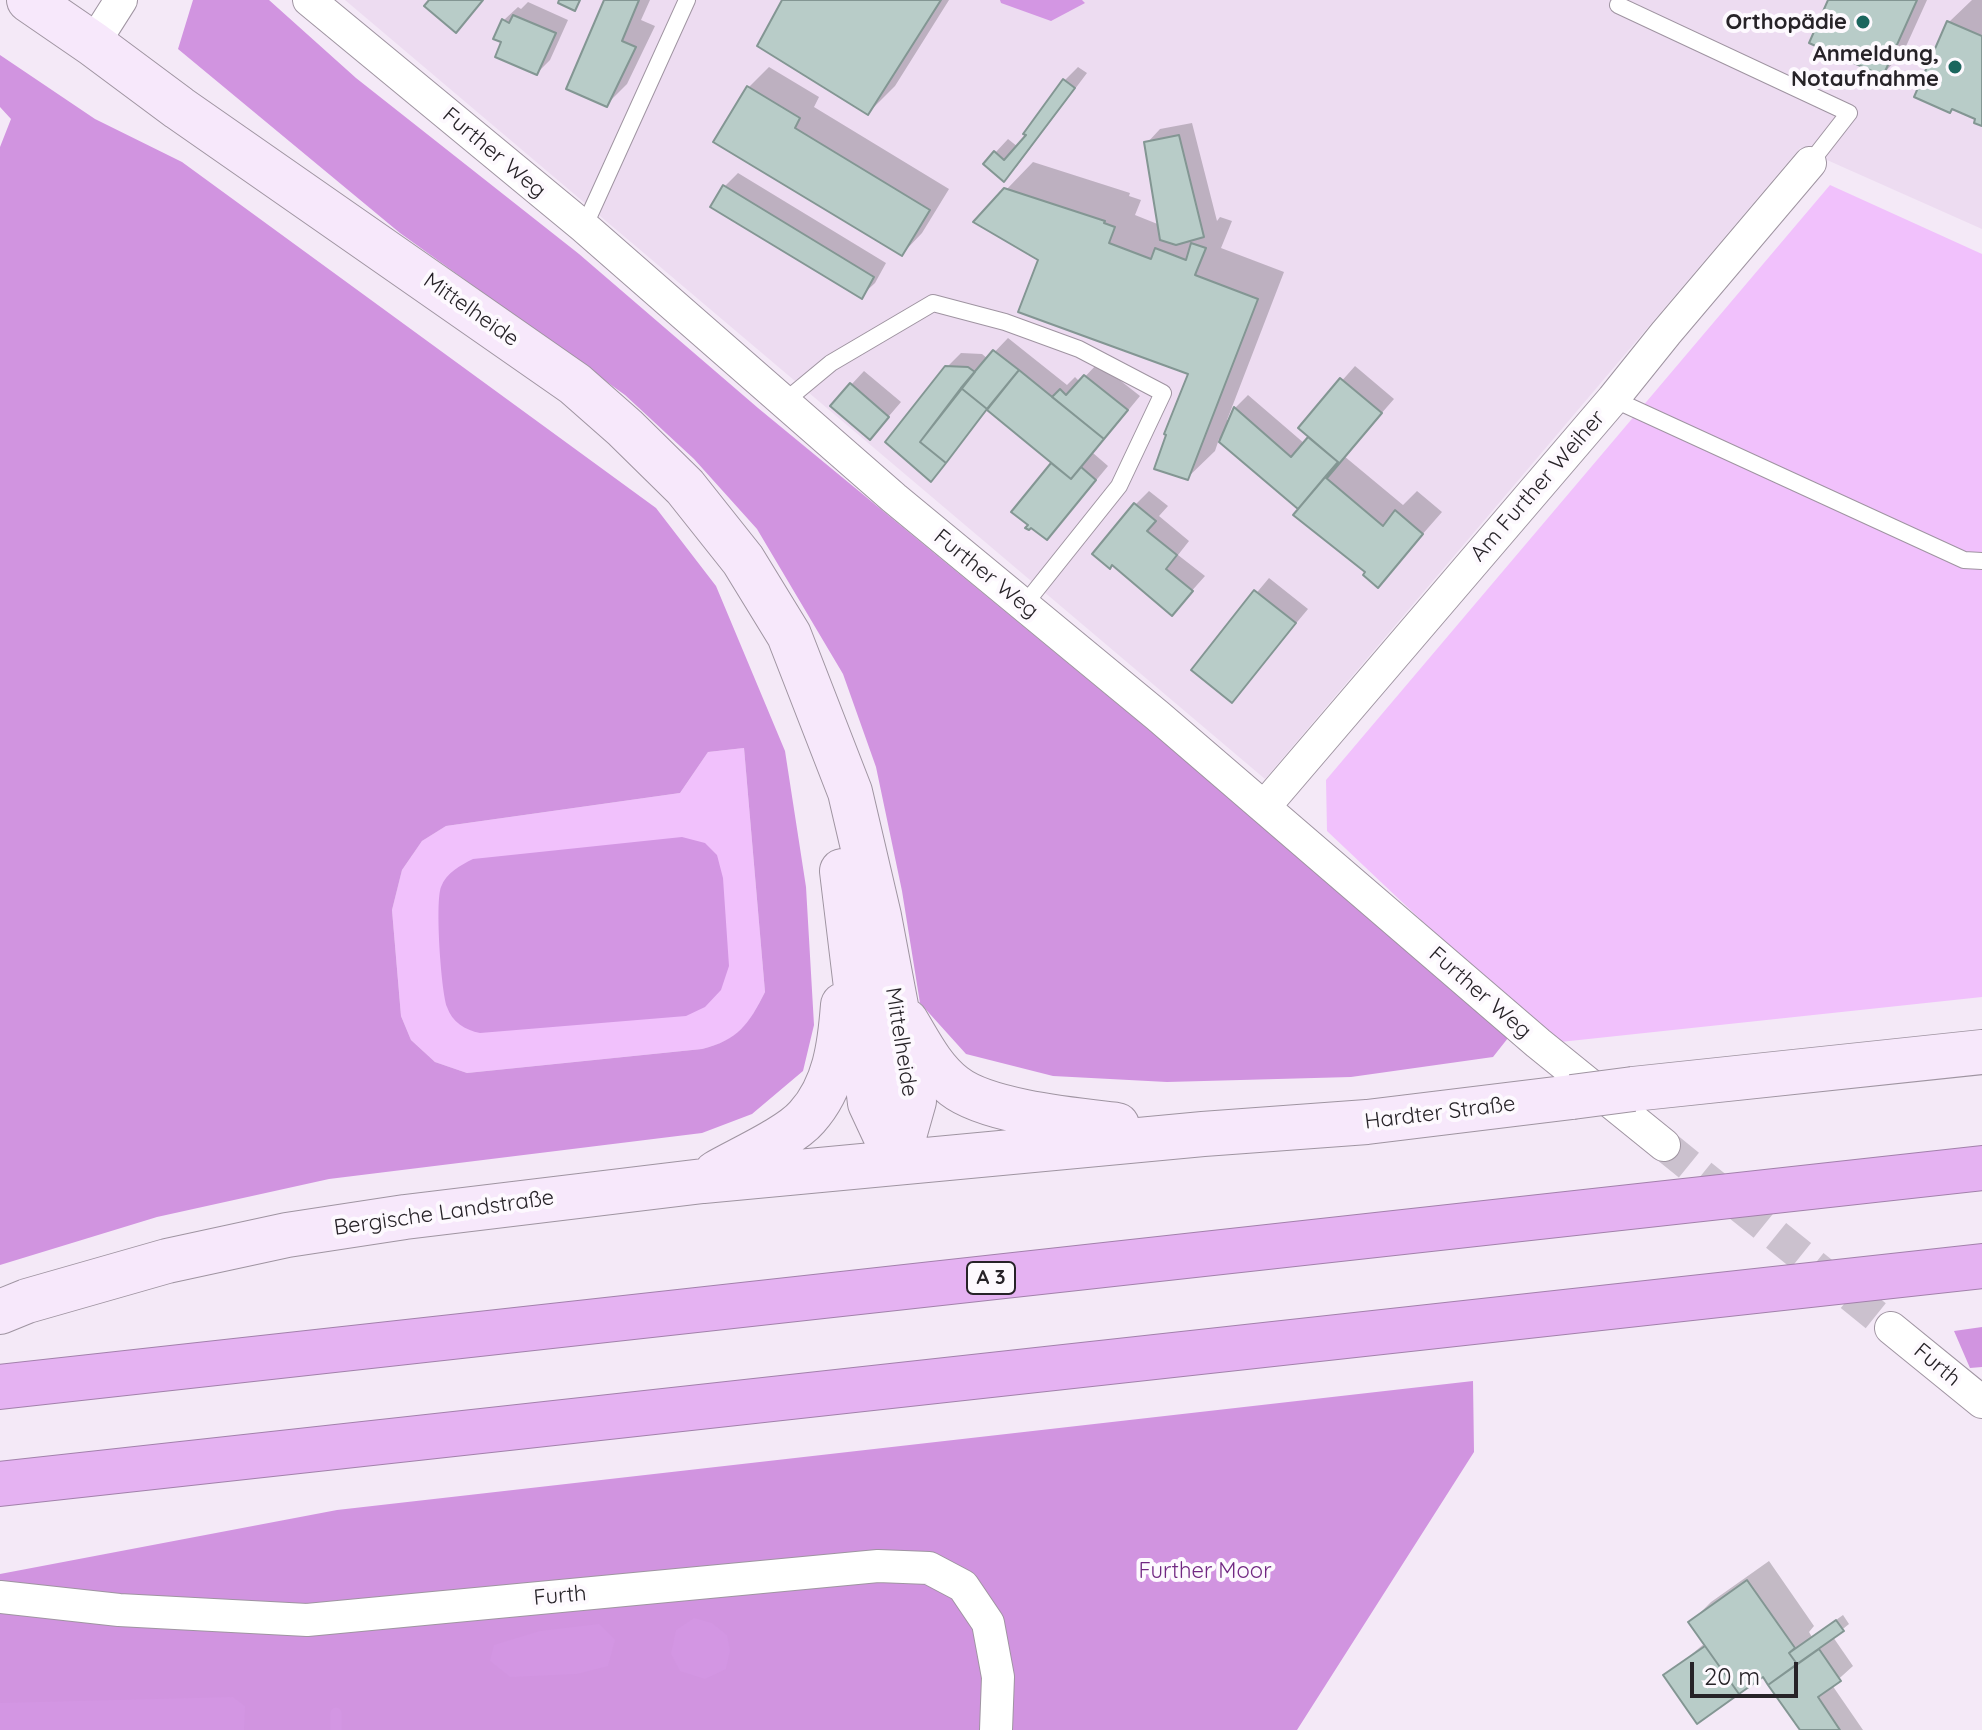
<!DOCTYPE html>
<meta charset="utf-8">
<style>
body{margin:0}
#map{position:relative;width:1982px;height:1730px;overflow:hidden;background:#f4e9f7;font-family:Quicksand,sans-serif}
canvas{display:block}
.scale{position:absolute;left:1690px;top:1662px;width:108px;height:36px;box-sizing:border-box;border:4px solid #272328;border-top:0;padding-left:10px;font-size:24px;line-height:28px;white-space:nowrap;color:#272328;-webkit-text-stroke:6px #fdf9fe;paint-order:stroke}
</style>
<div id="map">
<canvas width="1982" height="1730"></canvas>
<div class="scale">20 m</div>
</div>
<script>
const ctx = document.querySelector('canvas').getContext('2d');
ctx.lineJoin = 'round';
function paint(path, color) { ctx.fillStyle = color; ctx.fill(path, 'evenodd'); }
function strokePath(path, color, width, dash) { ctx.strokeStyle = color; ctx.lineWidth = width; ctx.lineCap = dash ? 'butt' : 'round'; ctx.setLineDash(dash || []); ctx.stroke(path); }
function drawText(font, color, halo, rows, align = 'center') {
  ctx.font = font + ' Quicksand,sans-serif'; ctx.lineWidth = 8; ctx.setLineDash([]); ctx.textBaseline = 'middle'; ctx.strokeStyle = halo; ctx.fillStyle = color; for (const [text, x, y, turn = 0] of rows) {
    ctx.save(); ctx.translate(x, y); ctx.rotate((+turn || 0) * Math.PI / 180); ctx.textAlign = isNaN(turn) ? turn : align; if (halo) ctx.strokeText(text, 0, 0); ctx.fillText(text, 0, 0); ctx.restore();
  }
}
paint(new Path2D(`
 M345 0H1982V229L1800 148 1265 779Z`), '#eddcf1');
paint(new Path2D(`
 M1830 185 1982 254V997L1551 1043 1327 831 1326 780Z
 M744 748 765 992C749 1024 739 1040 702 1049L467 1073 435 1062 411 1040 401 1016 392 910 402 870 422 841 446 826 680 793 708 752Z`), '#f1c1fc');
paint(new Path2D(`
 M193 0H269L356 78 579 254 758 408 1256 818 1508 1038 1493 1057 1351 1077 1167 1082 1053 1076 966 1054 920 1003 902 891 876 767 843 674 757 529 694 459 625 395 400 233 178 49Z
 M0 55 95 119 182 162 656 508 716 586 785 751 806 887 814 1025 803 1071 752 1114 702 1133 329 1179 157 1217 0 1265V147L11 119 0 107ZM744 748 765 992C749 1024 738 1040 702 1049L467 1073 435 1062 411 1040 401 1016 392 910 402 870 422 841 446 826 680 793 708 752Z
 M1982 1327V1367L1970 1368 1954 1331Z
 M1473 1381 1474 1452 1297 1730H0V1574L337 1510Z`), '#d194e0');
paint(new Path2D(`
 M1000 0H1082L1085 3 1051 21 1001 3Z
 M682 837 705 843 717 855 723 878 729 966 721 990 705 1007 686 1016 480 1033C465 1030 452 1022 447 1007 441 990 435 902 441 887 446 873 461 865 473 859Z
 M694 1618 712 1623 727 1635 730 1651 726 1669 705 1679 680 1671 671 1654 676 1630Z
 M599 1624 615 1640 608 1666 577 1674 510 1677 490 1661 494 1645 540 1631Z
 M233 1697 245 1706 244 1730H0V1703Z`), '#d396e3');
paint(new Path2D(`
 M606 0H650L641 20 655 26 627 84 607 104Z
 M784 0H949L895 86 868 113Z
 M1830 0H1927L1903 53 1883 74Z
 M1972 0H1982V124L1949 22Z
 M528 2 568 20 550 60 537 73 503 41 504 20 518 7 521 9Z
 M769 67 819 97 814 107 949 189 922 233 902 254 749 87Z
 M1078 67 1087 73 1017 166 1004 179 995 153 1008 139 1018 147 1065 80Z
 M1192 123 1217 221 1220 217 1232 221 1221 248 1284 272 1227 420 1230 421 1235 408 1248 395 1305 444 1311 436 1301 427 1355 366 1394 399 1344 456 1403 505 1417 491 1442 512 1378 585 1368 571 1300 509 1219 439 1215 451 1187 478 1190 373 1041 259 1006 190 1033 162 1130 193 1129 196 1141 200 1135 215 1160 225 1147 143 1160 129Z
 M738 173 886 263 875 283 861 296 713 206 725 186Z
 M1008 338 1067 385 1075 377 1080 382 1098 363 1140 396 1093 453 1108 466 1060 524 1030 525 1014 512 1054 463 988 409 931 479 947 367 961 353 982 354 988 359Z
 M864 371 901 402 883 423 851 385Z
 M1149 491 1168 506 1159 516 1189 541 1178 555 1205 576 1172 613 1136 504Z
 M1269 578 1308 609 1232 700 1193 669Z
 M1769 1561 1814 1626 1809 1632 1812 1637 1843 1615 1849 1624 1833 1637 1853 1666 1832 1685 1863 1730H1802L1763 1675 1666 1676 1705 1643 1691 1622 1711 1602Z`), '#0003');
strokePath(new Path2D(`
 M336 1730V1713`), '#d396e3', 11);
const building = new Path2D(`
 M429 0H483L456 33 424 6Z
 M559 0H580L575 11 558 3Z
 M604 0H639L622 41 636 47 607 107 566 89Z
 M782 0H941L868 115 757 46Z
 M1828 0H1917L1883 76 1809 43Z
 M513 15 556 33 537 75 495 57 501 42 493 39 502 19 509 23Z
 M1947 21 1982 36V126L1974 123 1975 119 1952 109 1950 113 1914 97Z
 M1063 79 1075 88 1004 182 983 164 994 151 1004 160 1026 135 1023 134Z
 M747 86 800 118 795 128 930 210 902 256 713 142Z
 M1179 135 1204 237 1176 245 1160 240 1144 142Z
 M723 185 874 277 862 299 710 207Z
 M1004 188 1105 221 1104 223 1115 227 1109 243 1151 259 1155 248 1186 260 1191 243 1206 248 1195 275 1258 299 1188 480 1154 469 1166 435 1164 434 1188 374 1018 312 1038 260 973 222Z
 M993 350 1019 370 987 409 961 388Z
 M945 366 968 367 975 372 920 442 946 463 931 482 885 442Z
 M1019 370 1104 439 1071 479 987 410Z
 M1084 375 1128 410 1104 439 1052 397 1060 389 1066 395Z
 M1340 378 1382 413 1327 478 1325 477 1338 462 1298 428Z
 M850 383 889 417 870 440 830 406Z
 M961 388 987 409 946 463 920 442Z
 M1234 407 1291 457 1308 437 1338 462 1298 509 1219 442Z
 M1051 463 1071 479 1081 467 1096 480 1047 540 1031 528 1029 530 1025 528 1028 525 1011 512Z
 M1325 477 1383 526 1395 510 1423 534 1378 588 1363 575 1365 572 1293 515Z
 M1134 503 1156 521 1147 531 1177 555 1166 569 1193 591 1172 616 1112 565 1110 569 1092 554Z
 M1254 590 1296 623 1232 703 1191 670Z
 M1747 1580 1795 1648 1789 1653 1797 1664 1768 1685 1763 1677 1739 1694 1688 1622Z
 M1836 1620 1844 1631 1797 1664 1789 1653Z
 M1705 1646 1739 1694 1697 1724 1663 1675Z
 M1819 1649 1841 1681 1818 1697 1840 1730H1800L1768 1685Z`);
paint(building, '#b8ccc8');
strokePath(building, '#839693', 2);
strokePath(new Path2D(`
 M1664 1145 1891 1328`), '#cbc1ce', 32, [32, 16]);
const lane = new Path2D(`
 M1618 5 1849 113 1810 163
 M584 227 687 0
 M1613 399 1964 560 1982 561
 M784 402 831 363 933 303 1005 322 1079 349 1163 393 1119 486 1024 605`);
const street = new Path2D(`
 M309 0 584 227 894 498 1158 716 1538 1043 1664 1145
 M93 44 121 0
 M1264 807 1613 399 1666 333 1810 163
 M1891 1328 1982 1402
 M0 1597 119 1610 307 1620 878 1566 929 1568 963 1586 988 1623 998 1677 996 1730`);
const secondary = new Path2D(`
 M29 0 93 44 179 108 575 384 625 428 685 487 743 560 789 635 850 792 879 916 914 1101 897 1161
 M842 871 870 1103 897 1161
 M906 1021C920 1044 932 1069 954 1086 987 1112 1075 1120 1117 1125
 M1633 1089 1982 1052
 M716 1173C740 1159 790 1137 807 1117 835 1086 840 1045 843 1005
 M0 1312 27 1301 167 1261 287 1235 405 1217 703 1181 1203 1134 1367 1122 1572 1097`);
const highway = new Path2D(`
 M0 1387 1982 1168
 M0 1484 1982 1266`);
strokePath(lane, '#9f94a1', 18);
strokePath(street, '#9f94a1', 34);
strokePath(secondary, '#9f94a1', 46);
strokePath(highway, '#a280ab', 46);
strokePath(lane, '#fff', 16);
strokePath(street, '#fff', 32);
strokePath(secondary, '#f7e8fb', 44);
strokePath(highway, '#e5b2f2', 44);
const secondaryBridge = new Path2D(`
 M1572 1097 1633 1089`);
strokePath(secondaryBridge, '#9f94a1', 46, []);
strokePath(secondaryBridge, '#f7e8fb', 44);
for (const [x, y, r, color] of [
 [1863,22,8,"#1b665e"],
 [1955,67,8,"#1b665e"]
]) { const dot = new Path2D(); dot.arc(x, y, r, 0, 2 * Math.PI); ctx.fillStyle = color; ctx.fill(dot); strokePath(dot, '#fdf9fe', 3); }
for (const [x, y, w] of [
 [991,1278,48]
]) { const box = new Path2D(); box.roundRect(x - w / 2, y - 16, w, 32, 6); ctx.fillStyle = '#fdf9fe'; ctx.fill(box); strokePath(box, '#272328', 2); }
drawText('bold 20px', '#272328', null, [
 ["A 3",991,1278]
]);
drawText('bold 22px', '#272328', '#fdf9fe', [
 ["Orthopädie",1847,22],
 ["Anmeldung,",1939,54],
 ["Notaufnahme",1939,79]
], 'right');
drawText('22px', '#272328', '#fdf9fe', [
 ["Further Weg",494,153,40],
 ["Mittelheide",471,310,35],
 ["Am Further Weiher",1538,486,-49],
 ["Further Weg",986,574,39],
 ["Further Weg",1480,993,41],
 ["Mittelheide",901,1042,81],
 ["Hardter Straße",1440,1113,-7],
 ["Bergische Landstraße",444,1213,-8],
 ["Furth",1937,1365,40],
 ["Furth",560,1596,-5]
]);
drawText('22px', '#712882', '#fdf9fe', [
 ["Further Moor",1205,1571]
]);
</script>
